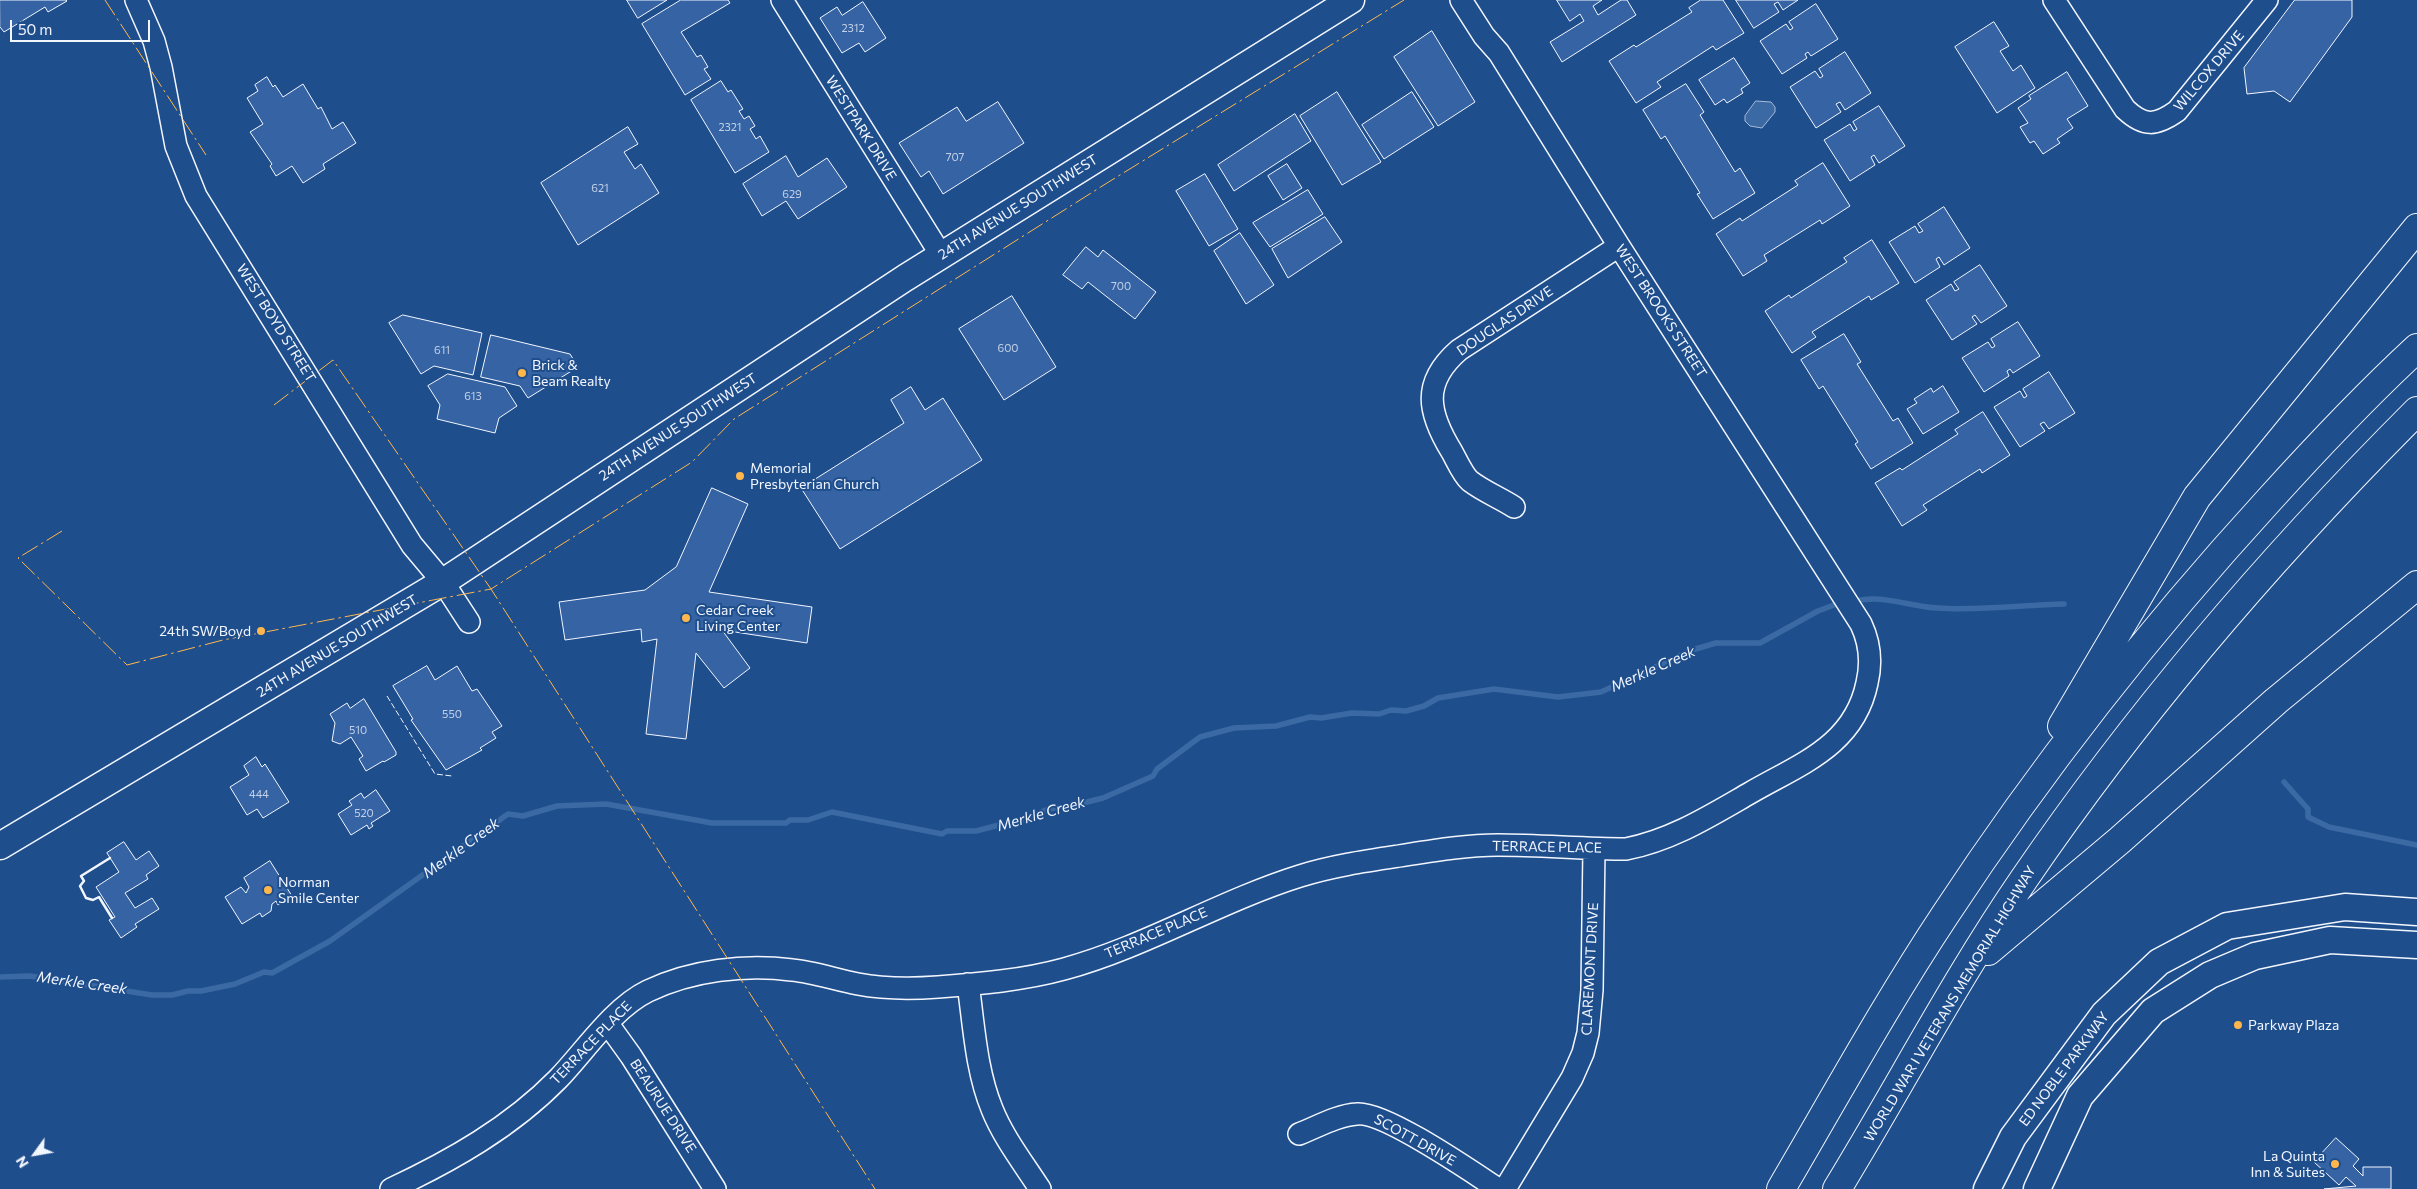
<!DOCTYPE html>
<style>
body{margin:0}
#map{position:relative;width:2417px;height:1189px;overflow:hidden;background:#1f4e8c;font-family:Commissioner,sans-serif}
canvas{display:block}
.north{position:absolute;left:10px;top:1129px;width:50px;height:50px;-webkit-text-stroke:4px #1f4e8c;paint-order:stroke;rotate:238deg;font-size:14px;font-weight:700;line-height:20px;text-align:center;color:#f2f6ff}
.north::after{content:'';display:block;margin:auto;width:18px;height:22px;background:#f2f6ff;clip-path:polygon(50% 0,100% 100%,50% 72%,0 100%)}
.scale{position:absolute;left:10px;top:20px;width:140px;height:22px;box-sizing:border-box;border:2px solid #f2f6ff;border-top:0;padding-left:6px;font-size:15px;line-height:18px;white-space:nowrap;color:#f2f6ff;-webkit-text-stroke:4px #1f4e8c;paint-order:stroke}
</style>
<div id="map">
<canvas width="2417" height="1189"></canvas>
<div class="north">N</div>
<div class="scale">50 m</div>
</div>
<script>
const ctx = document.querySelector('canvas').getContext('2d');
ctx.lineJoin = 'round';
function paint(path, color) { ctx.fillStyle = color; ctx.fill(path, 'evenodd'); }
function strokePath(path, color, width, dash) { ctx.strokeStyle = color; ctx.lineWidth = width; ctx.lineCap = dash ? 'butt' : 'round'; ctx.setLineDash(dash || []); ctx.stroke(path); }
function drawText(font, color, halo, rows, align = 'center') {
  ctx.font = font + ' Commissioner,sans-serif'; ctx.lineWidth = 4; ctx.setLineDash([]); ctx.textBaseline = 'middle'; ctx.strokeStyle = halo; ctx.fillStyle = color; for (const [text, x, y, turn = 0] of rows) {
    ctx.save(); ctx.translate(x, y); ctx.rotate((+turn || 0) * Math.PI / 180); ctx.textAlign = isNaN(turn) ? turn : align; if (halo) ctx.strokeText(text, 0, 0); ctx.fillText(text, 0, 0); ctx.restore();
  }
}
const water = new Path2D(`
 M1756 101 1771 102 1775 107V112L1762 128 1750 126 1745 121V116Z`);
paint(water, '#3b69a3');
strokePath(water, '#a8bbd7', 1);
strokePath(new Path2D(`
 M1852 602C1881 593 1909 607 1938 608 1979 611 2023 605 2064 604
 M2284 782 2308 809V817L2329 827 2417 845
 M0 977 30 976 152 995H172L188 991H201L235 984 264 972 272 973 330 941 508 814 523 816 557 806 606 804 712 823H786L790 820H808L832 812 942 834 947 831H976L999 825H1011L1048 809 1075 805 1103 798 1153 776 1157 769 1200 737 1234 728 1276 726 1310 717 1321 718 1352 713 1379 714 1391 710 1406 711 1424 706 1438 698 1494 689 1558 697 1601 692 1692 650 1716 643H1760L1818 611 1842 602`), '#3b69a3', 5.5);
const building = new Path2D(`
 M0 0H66L67 1 48 12 45 7 4 32 0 27Z
 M627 0H667L638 18Z
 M681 0H728L730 3 681 32 697 57 701 55 708 67 704 69 711 79 685 95 642 24Z
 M1557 0H1602L1593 6 1598 15 1621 0H1627L1636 15 1562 62 1550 42 1584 21 1580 14 1570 21Z
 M1701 0H1723L1744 33 1716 50 1713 46 1657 82 1661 87 1636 103 1609 61 1634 45 1636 47 1692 12 1689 8Z
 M1736 0H1798L1783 10 1778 2 1774 4 1779 12 1754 28Z
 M2295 0H2352V17L2290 102 2274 91 2247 94 2244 68Z
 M863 2 886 38 865 52 859 43 842 53 820 18 837 7 842 15Z
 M1816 4 1838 39 1811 56 1808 52 1805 54 1807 58 1782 74 1760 41 1786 24 1790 30 1793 28 1789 22Z
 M1994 22 2009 46 2000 51 2013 71 2021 65 2035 88 1997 113 1955 47Z
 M1432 31 1475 102 1438 126 1394 57Z
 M1845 52 1871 93 1845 110 1840 102 1836 104 1841 112 1816 128 1790 87 1815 71 1820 78 1823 76 1819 69Z
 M1734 58 1750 83 1741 89 1743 93 1727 103 1724 99 1715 105 1699 80Z
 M2067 72 2088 106 2067 119 2073 128 2057 139 2060 143 2043 154 2034 141 2030 143 2020 127 2028 123 2018 108 2031 99 2029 96Z
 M267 77 273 87 275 85 283 97 303 84 318 109 321 107 332 129 343 122 356 143 323 164 325 169 303 183 292 166 276 176 270 166 272 164 250 132 263 124 247 98 258 91 255 85Z
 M721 81 728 92 731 90 743 109 739 111 744 119 749 116 755 126 750 129 756 139 760 136 769 152 735 173 691 100Z
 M1686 84 1704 112 1700 115 1735 172 1740 168 1755 193 1713 219 1697 194 1700 193 1665 136 1661 139 1643 110Z
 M1337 92 1381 162 1342 185 1300 116Z
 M1412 92 1434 127 1384 159 1362 125Z
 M998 102 1024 143 943 194 929 171 921 177 899 143 957 107 966 121Z
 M1879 106 1905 146 1879 163 1874 155 1871 157 1875 165 1850 181 1824 140 1850 124 1854 131 1857 129 1853 122Z
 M1295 114 1311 141 1234 191 1218 165Z
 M628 127 638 144 624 152 635 169 641 164 659 193 578 245 541 183Z
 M786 156 798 177 827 158 847 187 798 219 786 201 762 216 743 184Z
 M1823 163 1850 206 1822 224 1820 220 1764 255 1767 261 1743 276 1716 234 1740 218 1742 221 1798 185 1795 181Z
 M1287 164 1302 188 1283 200 1268 176Z
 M1205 174 1238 229 1209 246 1176 191Z
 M1308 190 1323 214 1270 247 1253 223Z
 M1944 207 1970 248 1944 265 1939 257 1936 259 1940 267 1915 283 1889 242 1915 226 1919 233 1923 231 1918 224Z
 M1325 217 1342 242 1288 278 1272 249Z
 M1240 233 1274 285 1246 304 1214 251Z
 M1872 240 1899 283 1871 300 1869 296 1812 332 1816 337 1792 353 1765 311 1789 295 1791 298 1847 262 1844 258Z
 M1086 247 1098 257 1103 250 1156 292 1135 319 1088 282 1082 289 1063 275Z
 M1980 265 2007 306 1981 323 1975 315 1972 317 1977 324 1952 340 1926 300 1951 284 1955 291 1959 289 1954 282Z
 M1012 296 1056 367 1004 400 959 329Z
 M403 315 482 333 473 375 434 366 421 374 389 323Z
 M2018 322 2040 356 2013 373 2010 369 2007 371 2009 376 1984 392 1962 358 1988 342 1992 348 1995 346 1991 339Z
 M1844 334 1861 362 1857 364 1893 421 1898 418 1913 443 1871 469 1855 444 1858 442 1823 386 1819 389 1801 360Z
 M491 335 570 354 578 367 528 398 520 386 481 377Z
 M2049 372 2075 413 2049 429 2044 422 2040 424 2045 431 2020 447 1994 407 2020 391 2024 398 2027 396 2023 389Z
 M448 374 505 387 517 406 499 418 495 433 437 419 440 405 428 386Z
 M1943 386 1959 412 1923 434 1907 409 1917 403 1914 399 1931 388 1933 392Z
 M911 387 925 410 943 398 982 460 840 549 801 488 904 423 891 400Z
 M1983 412 2010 455 1982 473 1980 469 1923 505 1927 510 1902 526 1875 483 1900 468 1902 470 1958 434 1955 430Z
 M712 488 748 504 709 592 812 607 807 643 722 630 750 668 724 688 696 653 686 739 646 734 657 639 642 642 641 629 565 640 559 602 645 590 676 567Z
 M427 666 435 680 457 666 472 691 477 689 502 726 492 732 496 738 480 748 482 750 446 770 411 720 413 719 393 686Z
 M364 699 396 752V755L384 762 383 761 366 771 359 759 363 756 351 737 340 744 332 741 335 723 330 714 347 703 350 708Z
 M256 757 262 767 265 764 289 802 263 818 257 809 247 815 230 787 249 775 244 766Z
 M376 790 390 811 371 823 373 826 369 829 367 825 351 835 338 814 352 805 349 801 361 793 364 798Z
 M124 842 136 860 149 851 159 866 146 875 148 879 125 893 135 908 152 898 159 909 135 924 137 927 121 938 109 920 115 917 96 887 119 872 107 853Z
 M270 861 292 896 278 905 276 901 272 904 271 911 262 917 260 913 242 924 225 897 241 887 246 893 249 887 244 878Z
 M2336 1138 2359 1159 2353 1166 2363 1176V1167H2391V1189H2324L2356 1186 2346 1177 2339 1185 2314 1162Z`);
paint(building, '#3563a3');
strokePath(building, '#f2f6ff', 1);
const minor = new Path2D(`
 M136 0 154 41 161 67 176 146 196 196 412 545 443 582 469 622
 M782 0 941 255
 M2054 0 2125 109C2144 127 2156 126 2177 111L2267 0
 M1514 507C1500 498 1483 491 1470 481 1463 475 1457 461 1452 452 1428 413 1421 383 1459 350L1619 246
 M968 984C974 1026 976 1070 992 1109 1003 1137 1024 1164 1040 1189
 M608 1024 631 1056 715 1189
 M1299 1134C1317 1127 1338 1115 1357 1114 1384 1111 1472 1172 1498 1189
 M391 1189C451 1161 511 1127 558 1079 585 1051 613 1008 648 991 692 970 745 964 792 970 814 972 836 980 858 984 884 989 911 989 938 987 979 984 1024 980 1064 969 1145 947 1220 901 1300 876 1332 866 1366 861 1399 856 1431 851 1465 845 1498 845 1541 845 1583 849 1626 849 1672 840 1710 816 1750 793 1800 764 1854 746 1867 683 1872 662 1870 643 1861 624L1619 246 1499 53 1484 36 1461 0
 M1505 1189 1572 1078 1583 1053 1588 1033 1592 990 1594 849`);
const major = new Path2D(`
 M0 846 443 582 905 278 1351 0
 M1987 1189 2013 1137 2104 1014 2159 962 2227 926 2345 907 2417 912
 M2037 1189 2080 1096 2153 1011 2210 975 2255 956 2330 940 2417 945`);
const highway = new Path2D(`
 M2062 726 2197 497 2417 228
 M1988 951 2120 840 2276 701 2417 585
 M1781 1189C1835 1097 1886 1004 1945 915 2041 769 2151 629 2269 500 2316 448 2365 396 2417 348
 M1837 1189C1900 1086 1956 978 2024 879 2139 711 2273 555 2417 411`);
strokePath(minor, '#f2f6ff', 24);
strokePath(major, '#f2f6ff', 29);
strokePath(highway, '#f2f6ff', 30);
strokePath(minor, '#1f4e8c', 21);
strokePath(major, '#1f4e8c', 26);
strokePath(highway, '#1f4e8c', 28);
strokePath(new Path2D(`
 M387 696 435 774 452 776`), '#f2f6ff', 1, [6, 2.5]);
strokePath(new Path2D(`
 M110 858 81 876 84 881 80 886 86 898 93 900 99 897 112 918`), '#f2f6ff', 2.5);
strokePath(new Path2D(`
 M105 0 206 155
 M274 405 333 360 491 589 692 462 734 419 1107 183 1404 0
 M62 531 18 558 127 665 223 640 491 589 875 1189`), '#ffb74d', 1, [18, 4, 2.5, 4]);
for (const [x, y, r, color] of [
 [522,373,5,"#ffb74d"],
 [740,476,5,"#ffb74d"],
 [686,618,5,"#ffb74d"],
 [261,631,5,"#ffb74d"],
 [268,890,5,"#ffb74d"],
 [2238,1025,5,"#ffb74d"],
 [2335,1164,5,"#ffb74d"]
]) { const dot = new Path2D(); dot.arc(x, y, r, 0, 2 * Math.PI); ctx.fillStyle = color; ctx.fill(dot); strokePath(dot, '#1f4e8c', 2); }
drawText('11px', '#c3d1e8', null, [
 ["2312",853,28],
 ["2321",730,127],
 ["707",955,157],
 ["621",600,188],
 ["629",792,194],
 ["700",1121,286],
 ["600",1008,348],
 ["611",442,350],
 ["613",473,396],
 ["550",452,714],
 ["510",358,730],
 ["444",259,794],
 ["520",364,813]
]);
drawText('14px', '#f2f6ff', '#1f4e8c', [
 ["WILCOX DRIVE",2209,71,-50],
 ["WESTPARK DRIVE",861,128,58],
 ["24TH AVENUE SOUTHWEST",1018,207,-32],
 ["WEST BROOKS STREET",1661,311,57],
 ["DOUGLAS DRIVE",1505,321,-34],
 ["WEST BOYD STREET",276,323,58],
 ["24TH AVENUE SOUTHWEST",678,427,-33],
 ["24TH AVENUE SOUTHWEST",337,646,-31],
 ["TERRACE PLACE",1547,847,1],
 ["TERRACE PLACE",1156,933,-23],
 ["CLAREMONT DRIVE",1590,969,-87],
 ["WORLD WAR I VETERANS MEMORIAL HIGHWAY",1950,1004,-59],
 ["TERRACE PLACE",591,1043,-46],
 ["ED NOBLE PARKWAY",2064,1069,-53],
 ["BEAURUE DRIVE",663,1106,57],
 ["SCOTT DRIVE",1415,1140,29]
]);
drawText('14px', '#f2f6ff', '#1f4e8c', [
 ["Brick &",532,365],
 ["Beam Realty",532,381],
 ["Memorial",750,468],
 ["Presbyterian Church",750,484],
 ["Cedar Creek",696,610],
 ["Living Center",696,626],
 ["24th SW/Boyd",251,631,"right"],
 ["Norman",278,882],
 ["Smile Center",278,898],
 ["Parkway Plaza",2248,1025],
 ["La Quinta",2325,1156,"right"],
 ["Inn & Suites",2325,1172,"right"]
], 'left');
drawText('italic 15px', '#f2f6ff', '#1f4e8c', [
 ["Merkle Creek",1653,669,-24],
 ["Merkle Creek",1041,814,-16],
 ["Merkle Creek",461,848,-36],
 ["Merkle Creek",82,983,8]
]);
</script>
